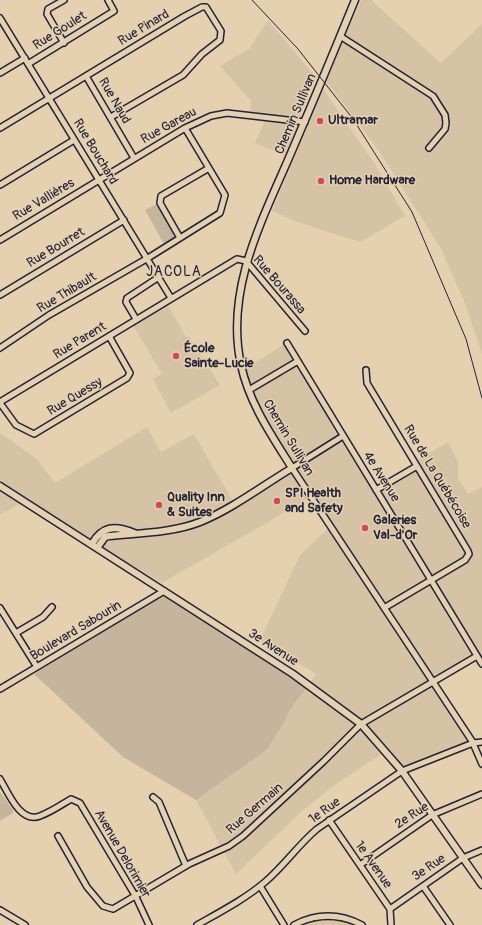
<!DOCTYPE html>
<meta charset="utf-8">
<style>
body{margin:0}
canvas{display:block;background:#e5d1af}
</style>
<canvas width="482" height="925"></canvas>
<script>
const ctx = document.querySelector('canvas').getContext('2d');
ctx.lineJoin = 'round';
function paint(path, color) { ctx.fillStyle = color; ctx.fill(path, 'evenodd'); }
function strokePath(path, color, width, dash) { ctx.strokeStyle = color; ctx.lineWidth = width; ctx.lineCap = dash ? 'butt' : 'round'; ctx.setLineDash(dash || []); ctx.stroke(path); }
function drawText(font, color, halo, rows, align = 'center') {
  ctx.font = font + ' Pangolin,sans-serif'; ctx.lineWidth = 3; ctx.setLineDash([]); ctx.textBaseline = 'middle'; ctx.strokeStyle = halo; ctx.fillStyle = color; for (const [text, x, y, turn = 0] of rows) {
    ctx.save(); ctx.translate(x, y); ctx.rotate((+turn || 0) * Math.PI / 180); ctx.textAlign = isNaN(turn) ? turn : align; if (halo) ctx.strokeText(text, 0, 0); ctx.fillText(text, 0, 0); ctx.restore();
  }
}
paint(new Path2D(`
 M361 0H371L441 63 482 24V355L465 303 440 247 379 151 326 81Z
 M268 20 313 74 300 112 302 119 286 156 255 143 265 120 250 118 251 101 220 66 249 49Z
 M323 89 375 164 405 216 360 242 297 222 272 211Z
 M168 305 186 337H189L220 385 171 413 153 379 162 374 133 325Z
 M290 341 376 485 448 442 458 462V478L468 494 482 487V656L438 683 475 745 402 775 383 753 335 785 302 811 236 874 196 800 268 749 285 721 288 713 316 674 260 640 300 555 332 525 313 496 162 583 25 501 0 515V433L37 459 55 483 147 427 161 452 194 434 235 505 294 469 252 396 243 370Z
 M323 920H334L352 925H303Z`), '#d6c3a6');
paint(new Path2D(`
 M157 204 175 235 173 239 164 244 145 210Z
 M164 595 307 687 288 713 285 721 268 749 196 800 123 757 34 674Z
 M0 792 13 810V813L0 821Z`), '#c6b59c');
const minor = new Path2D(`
 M0 18 171 298
 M340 36 433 96 445 115 446 123 445 129 429 148
 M64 43 47 14 48 9 64 0
 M28 64 114 11 108 0
 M0 73 25 58
 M86 76 134 158
 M0 128 185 16 202 7H206L221 31 220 40 202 54 183 75 111 117
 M0 185 74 140
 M180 238 160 203 161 196 209 168
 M0 240 185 128 211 116 227 113 305 122
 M0 295 124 220
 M136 319 126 302 127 298 159 277
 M287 343 482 664
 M0 348 49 315 148 258 220 213 225 195 185 128
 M366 370 367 383 468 551 469 554 465 560 384 608
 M249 390 298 361
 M0 402 237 259 246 261 305 331
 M0 403 16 425 34 434 127 378 130 373 109 336
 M343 436 292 468 472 741 482 764
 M376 490 417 466
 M0 608 37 667
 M16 633 43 617 52 607
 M0 689 164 591
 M0 779C8 792 20 824 40 816 51 812 61 805 71 799L80 803 136 897 149 925
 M153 797 159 802 186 866
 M329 820 390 909 391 925
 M58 836 87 887 103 906 113 909 189 864 229 846 243 836 324 761 361 724 477 656
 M360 865 432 815 482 794
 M260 886 284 925
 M423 886 450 925
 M390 909 463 858 482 850
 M0 910 25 925
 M197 925C220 912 245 899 265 882 284 866 298 845 317 829L402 771 473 743 482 742
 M294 925C317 913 339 913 362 925`);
const major = new Path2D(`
 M0 486 293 674 361 724 402 771 482 885
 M92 544C102 526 115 525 134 533
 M97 548 105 537 109 536C138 533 172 533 200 522 232 509 262 486 292 468 272 436 249 403 241 365 224 287 265 215 294 146 315 97 335 49 355 0`);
strokePath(minor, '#22223b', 8);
strokePath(major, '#22223b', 9);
strokePath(minor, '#e5d1af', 5);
strokePath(major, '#e5d1af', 6);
strokePath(new Path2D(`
 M252 0 298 49 353 119 412 212 466 339 482 398`), '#22223b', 1);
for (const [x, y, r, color] of [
 [320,121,4,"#d1495b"],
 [321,181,4,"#d1495b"],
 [176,356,4,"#d1495b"],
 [277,501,4,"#d1495b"],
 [159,505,4,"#d1495b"],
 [365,528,4,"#d1495b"]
]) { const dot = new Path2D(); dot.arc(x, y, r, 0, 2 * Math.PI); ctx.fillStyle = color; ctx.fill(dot); strokePath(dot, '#e5d1af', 1.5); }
drawText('13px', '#22223b', '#e5d1af', [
 ["Rue Pinard",144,28,-31],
 ["Rue Goulet",60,31,-32],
 ["Rue Naud",114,101,60],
 ["Chemin Sullivan",296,114,-67],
 ["Rue Gareau",169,126,-29],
 ["Rue Bouchard",95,152,59],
 ["Rue Vallières",44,200,-31],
 ["Rue Bourret",56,248,-31],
 ["Rue Bourassa",279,285,49],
 ["Rue Thibault",67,293,-31],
 ["Rue Parent",80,341,-31],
 ["Rue Quessy",75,397,-31],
 ["Chemin Sullivan",288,438,59],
 ["4e Avenue",381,477,58],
 ["Rue de La Québécoise",437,477,59],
 ["Boulevard Sabourin",76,631,-31],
 ["3e Avenue",273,648,33],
 ["Rue Germain",255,809,-41],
 ["1e Rue",325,811,-35],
 ["2e Rue",412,816,-33],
 ["Avenue Delorimier",122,854,60],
 ["1e Avenue",373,865,55],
 ["3e Rue",429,868,-34]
]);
drawText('bold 13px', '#22223b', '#e5d1af', [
 ["Ultramar",328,121],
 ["Home Hardware",329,181],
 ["École",184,349],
 ["Sainte-Lucie",184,364],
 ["SPI Health",285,494],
 ["and Safety",285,509],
 ["Quality Inn",167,498],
 ["& Suites",167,513],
 ["Galeries",373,521],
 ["Val-d'Or",373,536]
], 'left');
ctx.letterSpacing = '1px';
drawText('14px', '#22223b', '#e5d1af', [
 ["JACOLA",174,272]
]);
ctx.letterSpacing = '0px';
</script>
